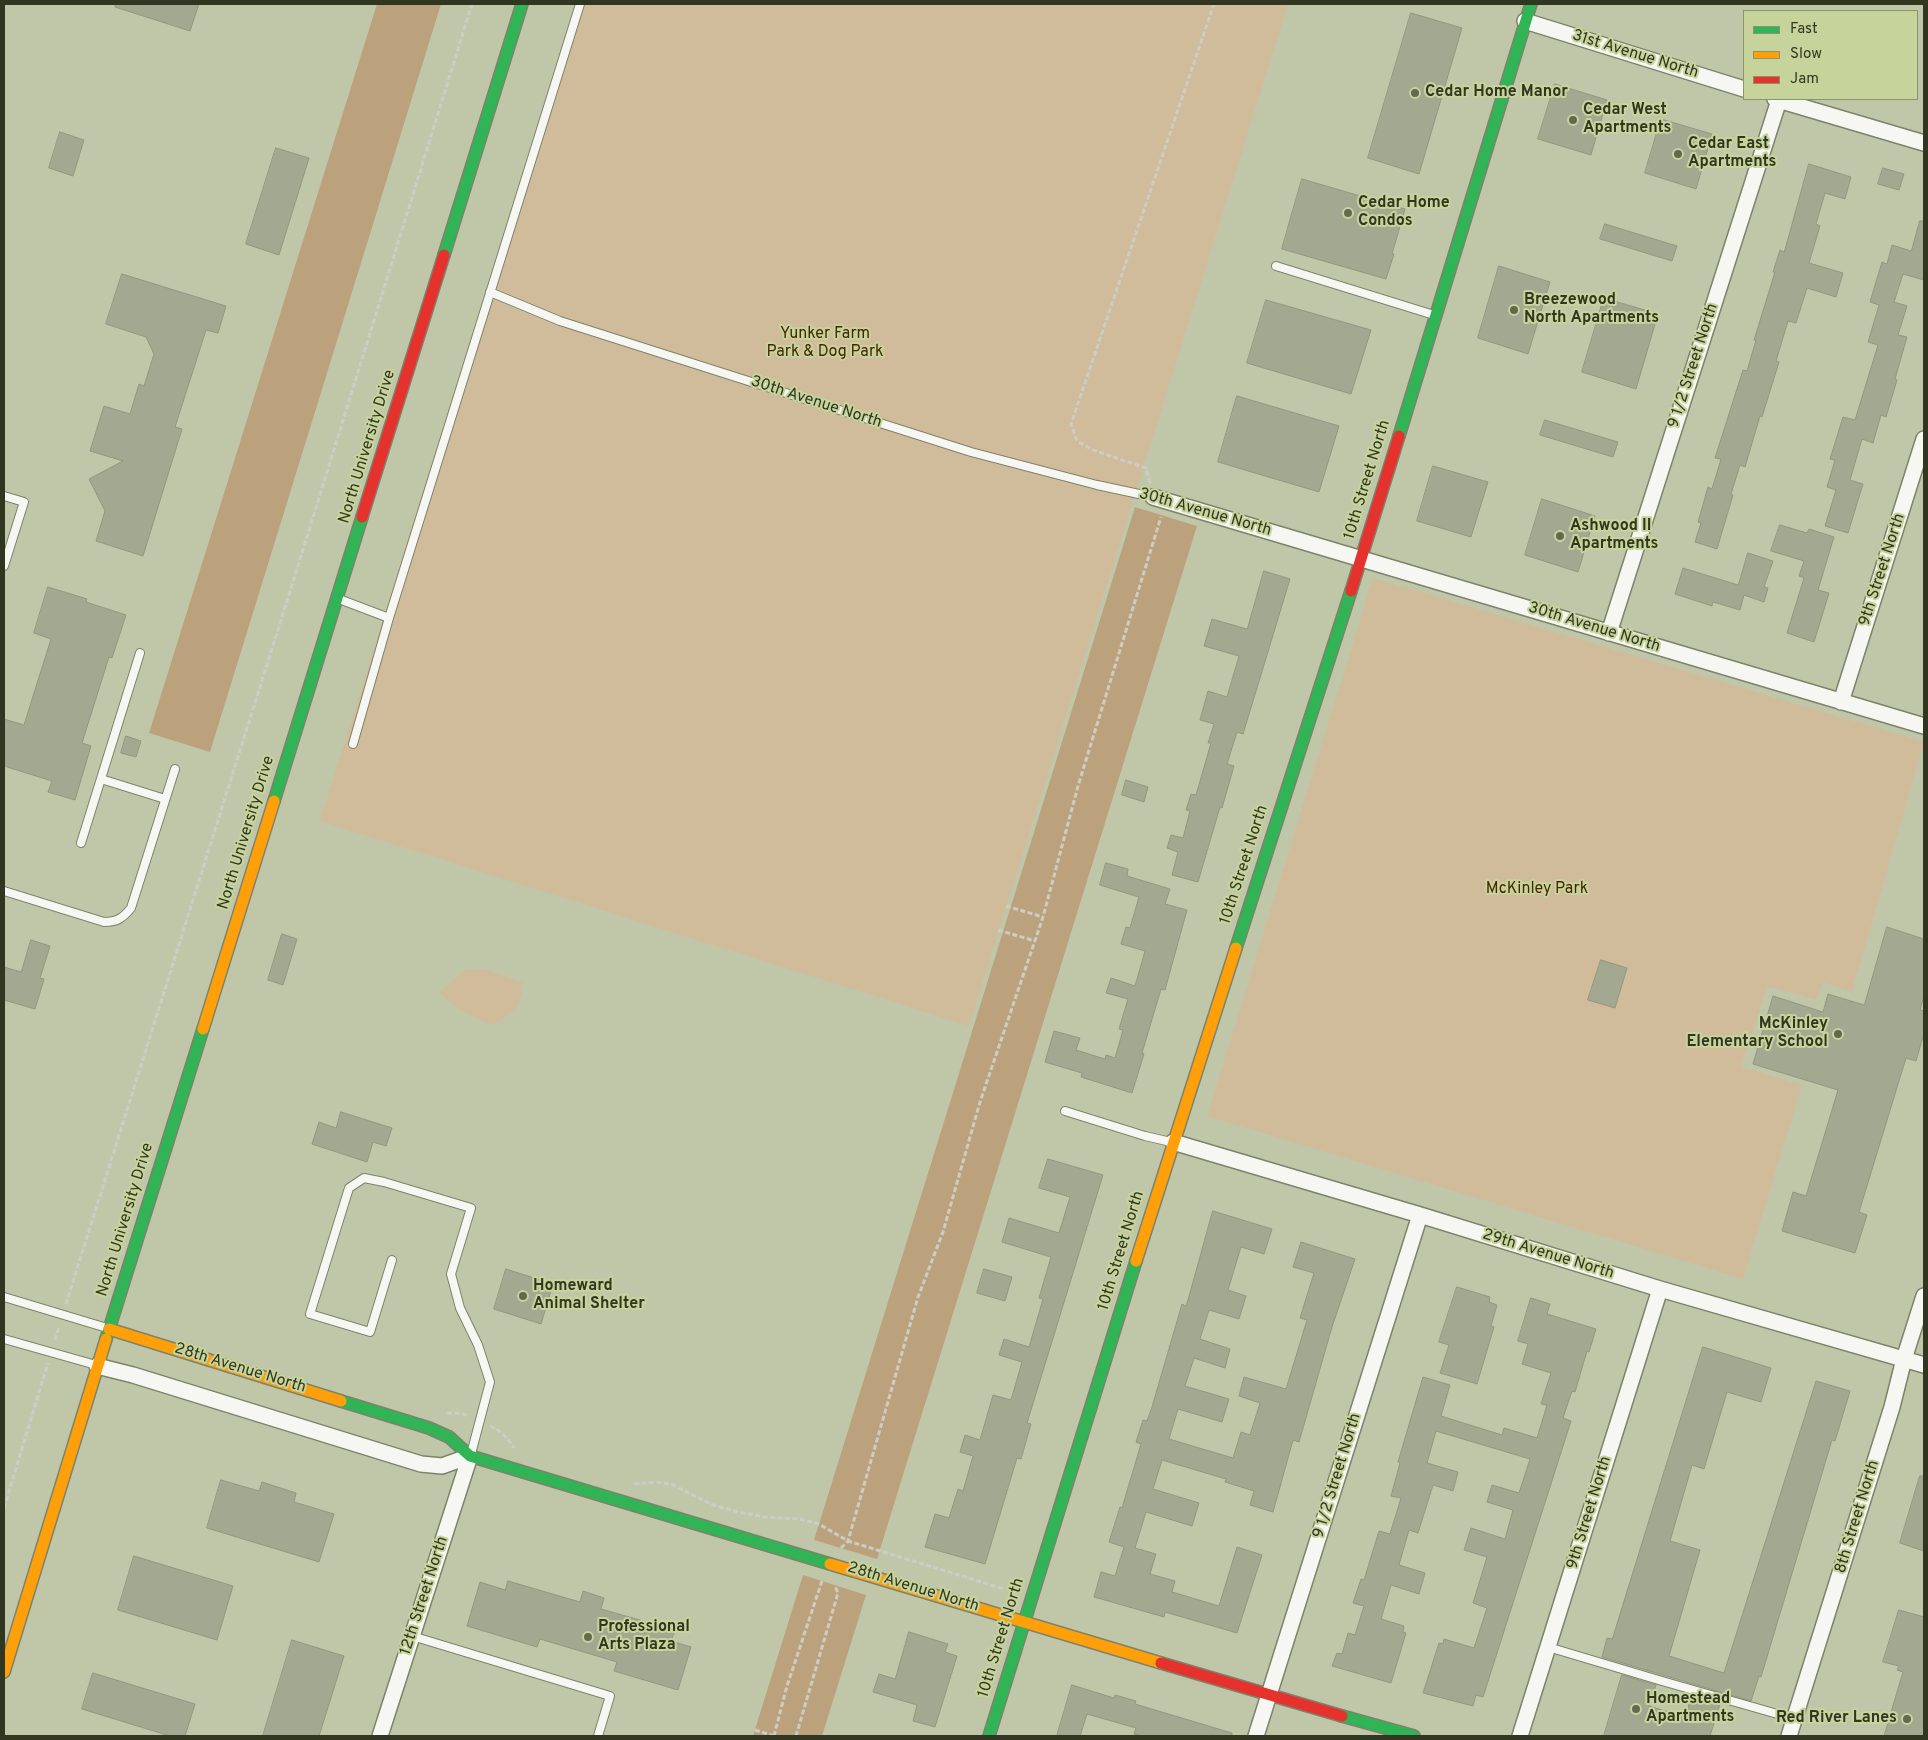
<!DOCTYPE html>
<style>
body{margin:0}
#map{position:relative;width:1928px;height:1740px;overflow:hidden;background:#c0c7a9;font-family:Overpass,sans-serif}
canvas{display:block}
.frame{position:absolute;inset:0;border:5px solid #313620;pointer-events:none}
.legend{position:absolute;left:1743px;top:10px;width:175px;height:90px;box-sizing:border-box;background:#c6d49c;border:1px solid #8a956a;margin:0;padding:6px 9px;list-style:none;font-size:15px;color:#313620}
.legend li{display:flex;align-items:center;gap:10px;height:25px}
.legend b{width:25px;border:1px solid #8a956a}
</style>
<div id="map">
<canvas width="1928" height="1740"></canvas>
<div class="frame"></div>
<ul class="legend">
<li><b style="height:6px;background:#30b455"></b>Fast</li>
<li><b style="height:6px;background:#ff9f0a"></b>Slow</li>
<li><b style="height:6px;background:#e5322d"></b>Jam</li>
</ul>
</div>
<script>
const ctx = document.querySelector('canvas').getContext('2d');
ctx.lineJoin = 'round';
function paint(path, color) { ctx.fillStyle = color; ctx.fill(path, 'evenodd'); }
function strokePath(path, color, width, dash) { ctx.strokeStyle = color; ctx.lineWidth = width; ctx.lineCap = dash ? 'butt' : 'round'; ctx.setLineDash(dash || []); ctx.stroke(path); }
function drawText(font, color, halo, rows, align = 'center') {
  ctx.font = font + ' Overpass,sans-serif'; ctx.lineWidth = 4; ctx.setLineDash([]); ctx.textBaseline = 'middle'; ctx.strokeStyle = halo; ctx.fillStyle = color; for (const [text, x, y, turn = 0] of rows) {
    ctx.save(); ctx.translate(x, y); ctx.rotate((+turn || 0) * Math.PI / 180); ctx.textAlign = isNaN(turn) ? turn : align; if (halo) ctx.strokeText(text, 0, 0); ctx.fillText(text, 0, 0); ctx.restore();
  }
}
paint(new Path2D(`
 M575 4H1288L969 1026 320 821Z
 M1373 578 1924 742 1852 992 1823 982 1816 1000 1767 986 1741 1067 1802 1085 1743 1279 1207 1116Z
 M465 970H488L522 982C523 1008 513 1010 494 1025 472 1018 455 1009 439 992Z`), '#d0bb9b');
paint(new Path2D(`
 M377 4H441L210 752 149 733Z
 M1135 507 1197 526 877 1559 814 1540Z
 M803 1575 866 1595 822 1736H753Z`), '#bca27c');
const building = new Path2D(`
 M116 4H199L190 31 115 7Z
 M1411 13 1462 28 1419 174 1368 158Z
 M1555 84 1607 100 1591 155 1538 139Z
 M1661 119 1712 134 1696 189 1645 173Z
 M60 132 84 140 73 176 49 168Z
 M276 148 309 158 279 255 246 244Z
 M1809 164 1851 177 1845 199 1825 193 1816 224 1820 226 1809 263 1843 273 1836 297 1807 288 1796 323 1788 321 1776 361 1779 362 1762 417 1760 416 1745 467 1740 465 1731 494 1733 495 1717 549 1695 542 1701 523 1698 522 1708 487 1712 489 1721 459 1715 458 1743 370 1747 371 1756 340H1754L1775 272H1773L1780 250 1784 252Z
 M1883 168 1904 174 1899 190 1878 184Z
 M1302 179 1405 209 1392 254H1394L1386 279 1282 249Z
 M1920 221H1924V280L1903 274 1894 302 1907 306 1898 335 1907 337 1895 379 1897 380 1886 417 1881 415 1873 443 1862 439 1850 480 1863 484 1848 533 1825 526 1836 490 1827 487 1835 460 1830 459 1843 417 1855 420 1878 345 1868 342 1879 305 1870 302 1882 262 1887 264 1892 245 1911 251Z
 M1605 224 1677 246 1672 261 1600 239Z
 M1499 266 1550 282 1528 354 1478 338Z
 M122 274 226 306 218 333 206 330 175 427 182 429 143 556 96 541 105 511 89 479 123 461 90 451 104 406 130 414 139 384 144 386 154 354 146 337 106 324Z
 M1604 298 1658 314 1636 389 1582 372Z
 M1266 300 1371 330 1351 394 1247 363Z
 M1237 396 1339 426 1319 492 1218 462Z
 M1545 420 1618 442 1613 457 1540 435Z
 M1433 466 1488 482 1471 537 1417 521Z
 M1542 499 1595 516 1578 572 1525 555Z
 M1780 525 1807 533 1809 529 1834 537 1818 590 1829 593 1814 642 1787 633 1804 578 1799 576 1804 561 1771 551Z
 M1748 553 1773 561 1764 587 1768 588 1764 602 1744 595 1740 610 1713 602 1712 606 1675 594 1683 568 1738 585Z
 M1264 571 1290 579 1243 734 1237 732 1227 764 1234 766 1222 808 1220 807 1198 882 1172 875 1178 852 1167 848 1171 835 1183 838 1190 811 1186 810 1191 794 1196 795 1211 743H1208L1214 724 1200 720 1208 691 1227 697 1239 656 1204 646 1212 619 1247 629Z
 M48 587 87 599 86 602 126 615 112 658 109 657 82 743 91 746 75 800 48 792 52 781 4 766V719L24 725 51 639 34 633Z
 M126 736 141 741 136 757 121 753Z
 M1126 780 1148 787 1144 802 1122 795Z
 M1106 863 1128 869 1127 876 1170 889 1165 904 1187 910 1165 990 1161 989 1142 1053 1144 1054 1132 1093 1081 1077 1082 1073 1045 1062 1054 1031 1080 1038 1076 1050 1105 1059 1106 1055 1115 1058 1123 1030 1119 1029 1128 999 1106 993 1111 978 1135 986 1145 951 1121 944 1126 927 1130 928 1139 897 1100 885Z
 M1887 927 1924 939V996L1920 1010 1924 1011V1033L1916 1061 1906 1058 1859 1212 1867 1215 1855 1253 1782 1231 1793 1192 1806 1196 1838 1090 1753 1064 1773 996 1823 1012 1828 994 1864 1005Z
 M282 934 297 939 283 985 268 980Z
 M31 940 50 946 40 978 44 979 35 1009 4 1000V967L21 972Z
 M1601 960 1627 968 1615 1008 1588 1000Z
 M341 1112 392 1128 386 1146 373 1142 367 1162 312 1144 319 1122 336 1128Z
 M1048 1159 1103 1175 1027 1423 1031 1424 1021 1459 1017 1458 985 1564 925 1547 935 1514 949 1518 958 1489 963 1491 973 1456 960 1452 965 1435 980 1440 993 1395 1011 1400 1022 1362 999 1355 1004 1339 1029 1347 1043 1299 1039 1298 1051 1257 1002 1242 1009 1218 1059 1233 1070 1197 1039 1188Z
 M1213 1211 1272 1229 1264 1254 1241 1247 1228 1290 1246 1296 1239 1319 1209 1310 1200 1339 1230 1349 1225 1368 1194 1358 1185 1386 1229 1399 1222 1422 1178 1409 1169 1439 1233 1458 1241 1432 1250 1435 1260 1403 1239 1396 1244 1377 1286 1389 1307 1320 1300 1318 1314 1273 1293 1267 1301 1242 1355 1259 1332 1327 1299 1442 1293 1440 1273 1512 1250 1505 1254 1491 1225 1482 1226 1479 1162 1460 1153 1489 1199 1503 1192 1526 1146 1512 1135 1548 1156 1554 1150 1574 1175 1581 1172 1592 1219 1606 1237 1547 1262 1555 1237 1633 1165 1612 1164 1617 1094 1597 1101 1572 1115 1576 1124 1547 1109 1542 1120 1507 1122 1508 1141 1444 1136 1442 1143 1420 1147 1421 1152 1407 1182 1304 1186 1306Z
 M506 1269 553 1284 541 1324 494 1309Z
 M984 1269 1012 1277 1005 1301 977 1293Z
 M1457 1287 1490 1297 1489 1302 1497 1305 1491 1326 1494 1327 1477 1384 1440 1373 1449 1345 1439 1342Z
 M1531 1298 1550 1304 1547 1314 1596 1329 1589 1352 1587 1351 1575 1392 1572 1391 1563 1418 1571 1421 1483 1697 1476 1695 1473 1706 1423 1693 1439 1643 1443 1644 1444 1639 1474 1648 1487 1608 1473 1603 1487 1557 1464 1550 1471 1528 1505 1539 1513 1510 1487 1502 1492 1485 1519 1493 1530 1459 1436 1431 1427 1463 1458 1472 1453 1491 1433 1485 1418 1533 1409 1530 1399 1565 1425 1573 1419 1594 1391 1585 1381 1619 1404 1626 1403 1632 1406 1633 1391 1683 1332 1666 1337 1653 1342 1654 1348 1633 1355 1635 1364 1606 1353 1603 1361 1579 1364 1580 1379 1531 1390 1534 1401 1498 1391 1496 1400 1463 1398 1462 1423 1377 1450 1385 1441 1416 1502 1435 1504 1428 1537 1438 1547 1405 1541 1404 1551 1373 1522 1364 1528 1344 1518 1341Z
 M1703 1347 1771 1368 1761 1402 1727 1392 1704 1469 1692 1465 1670 1541 1700 1550 1669 1656 1724 1673 1816 1381 1850 1391 1835 1441 1832 1440 1761 1677 1759 1676 1751 1701 1602 1657 1607 1638 1612 1639Z
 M1920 1476H1924V1551L1900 1543Z
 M221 1480 259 1491 262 1482 296 1493 294 1502 334 1514 319 1562 207 1528Z
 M134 1556 233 1586 217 1640 118 1610Z
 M508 1581 580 1602 583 1591 604 1598 601 1609 675 1630 671 1641 691 1647 678 1690 614 1671 617 1662 540 1639 537 1647 467 1626 480 1582 505 1590Z
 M1899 1610 1924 1617V1736H1884L1903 1672 1897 1670 1899 1666 1883 1662Z
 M909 1632 948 1644 945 1652 957 1656 935 1727 913 1721 917 1705 873 1692 879 1674 895 1679Z
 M292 1640 344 1656 319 1736H263Z
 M93 1673 195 1704 185 1736H170L82 1709Z
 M1622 1675 1656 1685 1649 1706 1685 1717 1692 1695 1720 1704 1710 1736H1604Z
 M1072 1685 1114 1698 1115 1695 1136 1701 1135 1704 1232 1733V1736H1143L1134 1734 1136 1728 1087 1714 1080 1736H1057Z`);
paint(building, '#a3a891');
strokePath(building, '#92977f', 1);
const lane = new Path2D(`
 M1276 266 1434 315
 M490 292 560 321 971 452 1097 485 1153 497
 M4 496 24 502 4 566
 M339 599 389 618
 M353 744 389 618 580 4
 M101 779 165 799
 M81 843 140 653
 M4 891 104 922C117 922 123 918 131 908L175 769
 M1065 1111 1145 1136 1171 1142
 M392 1260 370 1332 310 1314 349 1188 364 1178 384 1182 471 1208 451 1274 460 1308 478 1345 490 1382 471 1454
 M4 1297 107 1328
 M4 1339 96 1365
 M412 1636 610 1696 598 1736
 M1548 1647 1662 1681 1795 1719`);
const street = new Path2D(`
 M1525 21 1744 89
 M1775 99 1924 143
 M1153 497 1924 726
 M1609 633 1779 100
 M1841 702 1924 439
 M1173 1142 1420 1215 1660 1289 1924 1365
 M97 1366 133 1375 421 1464 442 1466 470 1456
 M380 1736 470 1456
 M1256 1736 1420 1215
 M1520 1736 1660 1289
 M1789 1736 1892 1407 1904 1359 1924 1296`);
const fast = new Path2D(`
 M444 255 522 4
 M1399 436 1531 4
 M274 801 362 517
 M1236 948 1351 591
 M106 1339 203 1029
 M341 1401 429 1428 449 1437 470 1456 830 1564
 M1342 1716 1414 1736
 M989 1736 1136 1261`);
const slow = new Path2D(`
 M203 1029 274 801
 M1136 1261 1236 948
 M109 1329 341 1401
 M830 1564 1161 1663
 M4 1672 106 1339`);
const jam = new Path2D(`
 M362 517 444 255
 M1351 591 1399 436
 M1161 1663 1342 1716`);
strokePath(lane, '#7d836b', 10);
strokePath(street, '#7d836b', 18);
strokePath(fast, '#7d836b', 14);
strokePath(slow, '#7d836b', 14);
strokePath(jam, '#7d836b', 14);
strokePath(new Path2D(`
 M1150 483 1146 468 1093 450 1077 441 1071 424 1214 4
 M1006 906 1043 917
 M998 930 1035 941
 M66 1304 292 585 472 4
 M55 1340 59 1327
 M447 1413H461L468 1416
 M490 1426C501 1431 508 1438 514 1448
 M634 1484 657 1482 673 1485 713 1505 738 1512 765 1517 800 1519 819 1524 848 1541 1004 1589
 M4 1508 48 1363
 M841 1548 848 1541 918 1297 943 1232 980 1102 1043 917 1078 786 1161 517
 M755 1730 774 1736
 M774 1736 787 1686 822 1581
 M796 1736 838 1593 835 1586`), '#cccec5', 3, [5, 2.5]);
strokePath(lane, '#f6f7f2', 8);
strokePath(street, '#f6f7f2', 15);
strokePath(fast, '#30b455', 11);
strokePath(slow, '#ff9f0a', 11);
strokePath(jam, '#e5322d', 11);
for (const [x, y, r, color] of [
 [1415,93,5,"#636950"],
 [1573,120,5,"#636950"],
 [1678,154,5,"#636950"],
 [1348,213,5,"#636950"],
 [1514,310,5,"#636950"],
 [1560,536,5,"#636950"],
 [1838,1034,5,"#636950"],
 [523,1296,5,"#636950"],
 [588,1637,5,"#636950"],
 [1636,1709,5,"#636950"],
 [1907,1719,5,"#636950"]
]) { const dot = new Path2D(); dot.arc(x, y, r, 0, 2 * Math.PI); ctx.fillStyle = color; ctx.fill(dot); strokePath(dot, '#c6d49c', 2); }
drawText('16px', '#313620', '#c6d49c', [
 ["31st Avenue North",1635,55,17],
 ["9 1/2 Street North",1694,366,-72],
 ["30th Avenue North",816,403,18],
 ["North University Drive",368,447,-73],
 ["10th Street North",1368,480,-73],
 ["30th Avenue North",1205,513,16],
 ["9th Street North",1883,570,-72],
 ["30th Avenue North",1594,628,17],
 ["North University Drive",247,833,-73],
 ["10th Street North",1245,865,-72],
 ["North University Drive",126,1220,-73],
 ["10th Street North",1122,1251,-73],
 ["29th Avenue North",1548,1255,17],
 ["28th Avenue North",240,1369,17],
 ["9 1/2 Street North",1338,1476,-73],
 ["9th Street North",1590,1513,-73],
 ["8th Street North",1858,1517,-73],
 ["28th Avenue North",913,1588,17],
 ["12th Street North",425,1596,-72],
 ["10th Street North",1002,1638,-73]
]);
drawText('bold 16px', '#313620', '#c6d49c', [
 ["Cedar Home Manor",1425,93],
 ["Cedar West",1583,111],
 ["Apartments",1583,129],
 ["Cedar East",1688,145],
 ["Apartments",1688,163],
 ["Cedar Home",1358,204],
 ["Condos",1358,222],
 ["Breezewood",1524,301],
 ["North Apartments",1524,319],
 ["Ashwood II",1570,527],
 ["Apartments",1570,545],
 ["McKinley",1828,1025,"right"],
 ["Elementary School",1828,1043,"right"],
 ["Homeward",533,1287],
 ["Animal Shelter",533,1305],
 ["Professional",598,1628],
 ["Arts Plaza",598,1646],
 ["Homestead",1646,1700],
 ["Apartments",1646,1718],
 ["Red River Lanes",1897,1719,"right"]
], 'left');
drawText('16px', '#482401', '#c6d49c', [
 ["Yunker Farm",825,335],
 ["Park & Dog Park",825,353],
 ["McKinley Park",1537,890]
]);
</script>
